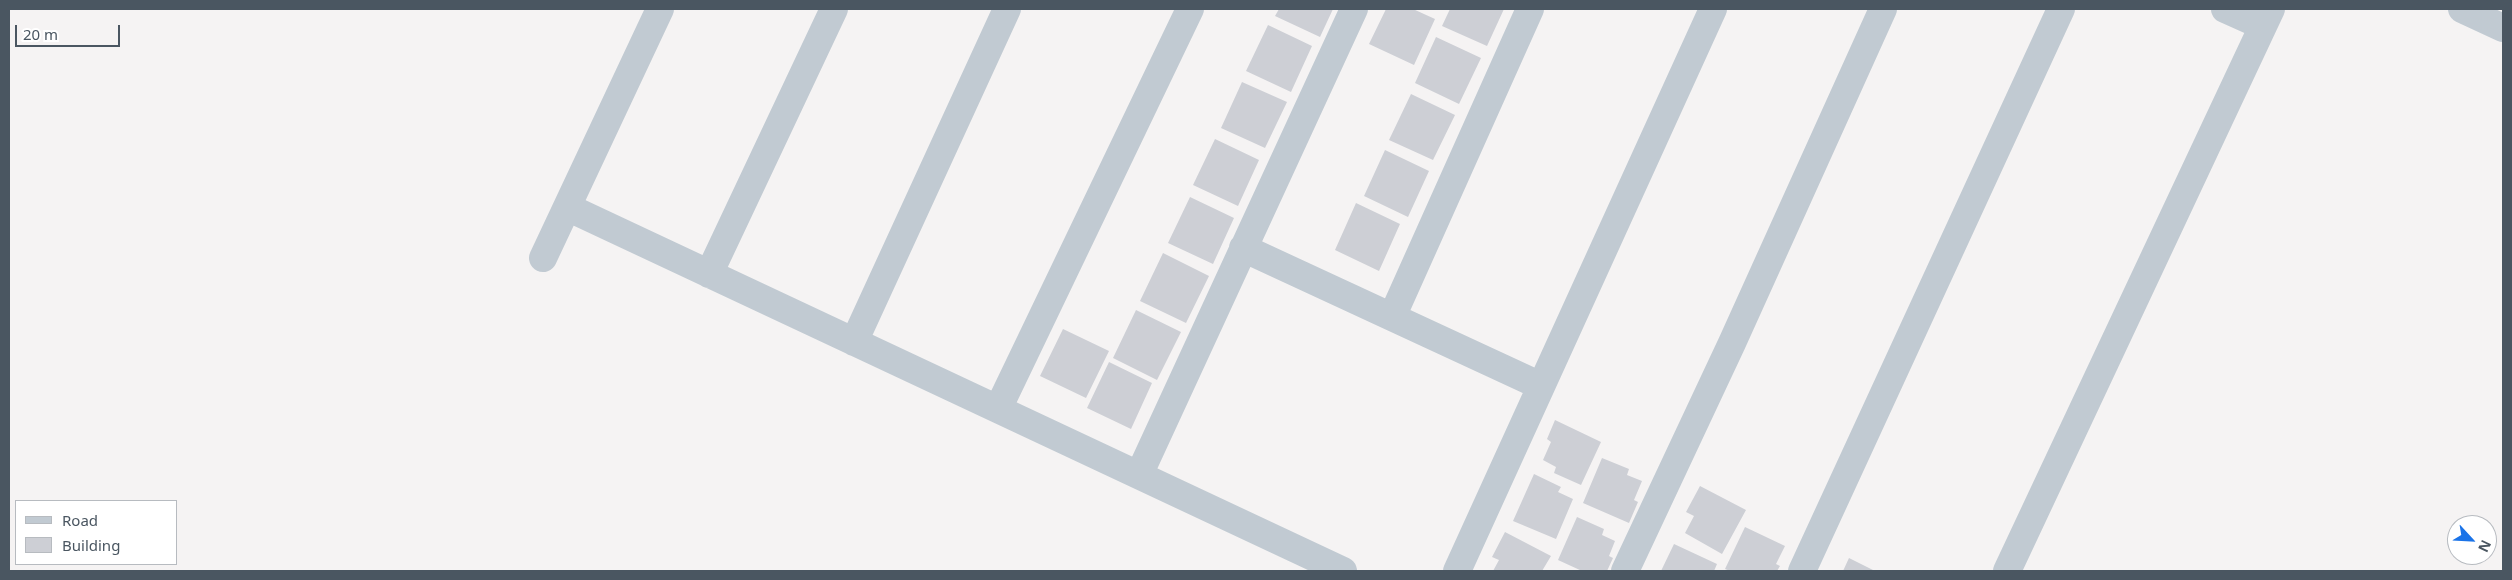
<!DOCTYPE html>
<style>
body{margin:0}
#map{position:relative;width:2512px;height:580px;overflow:hidden;background:#f5f3f3;font-family:"Noto Sans",sans-serif}
canvas{display:block}
.frame{position:absolute;inset:0;border:10px solid #4a5661;pointer-events:none}
.legend{position:absolute;left:15px;top:500px;width:162px;height:65px;box-sizing:border-box;background:#fff;border:1px solid #b7bbc0;margin:0;padding:6px 9px;list-style:none;font-size:15px;color:#4a5661}
.legend li{display:flex;align-items:center;gap:10px;height:25px}
.legend b{width:25px;border:1px solid #b7bbc0}
.north{position:absolute;left:2447px;top:515px;width:50px;height:50px;box-sizing:border-box;background:#fff;border:1px solid #b7bbc0;border-radius:50%;rotate:115deg;font-size:14px;font-weight:700;line-height:20px;text-align:center;color:#4a5661}
.north::after{content:'';display:block;margin:auto;width:18px;height:22px;background:#1a73e8;clip-path:polygon(50% 0,100% 100%,50% 72%,0 100%)}
.scale{position:absolute;left:15px;top:25px;width:105px;height:22px;box-sizing:border-box;border:2px solid #4a5661;border-top:0;padding-left:6px;font-size:15px;line-height:18px;white-space:nowrap;color:#4a5661;-webkit-text-stroke:4px #fff;paint-order:stroke}
</style>
<div id="map">
<canvas width="2512" height="580"></canvas>
<div class="frame"></div>
<ul class="legend">
<li><b style="height:6px;background:#c1cad2"></b>Road</li>
<li><b style="height:14px;background:#cdcfd5"></b>Building</li>
</ul>
<div class="north">N</div>
<div class="scale">20 m</div>
</div>
<script>
const ctx = document.querySelector('canvas').getContext('2d');
ctx.lineJoin = 'round';
function paint(path, color) { ctx.fillStyle = color; ctx.fill(path, 'evenodd'); }
function strokePath(path, color, width, dash) { ctx.strokeStyle = color; ctx.lineWidth = width; ctx.lineCap = dash ? 'butt' : 'round'; ctx.setLineDash(dash || []); ctx.stroke(path); }
paint(new Path2D(`
 M1279 9H1333L1320 37 1275 16Z
 M1386 9H1413L1435 19 1414 65 1369 44Z
 M1450 9H1504L1487 46 1442 26Z
 M1268 25 1312 46 1291 92 1246 71Z
 M1436 37 1481 58 1459 104 1415 83Z
 M1242 82 1287 102 1265 148 1221 128Z
 M1411 94 1455 115 1433 160 1389 140Z
 M1215 139 1259 160 1238 206 1193 185Z
 M1385 150 1429 171 1408 217 1364 196Z
 M1190 197 1234 218 1213 264 1168 243Z
 M1356 203 1400 224 1379 271 1335 250Z
 M1163 253 1209 276 1186 323 1140 301Z
 M1136 310 1181 332 1157 380 1113 358Z
 M1063 329 1109 351 1086 398 1040 376Z
 M1109 362 1152 383 1131 429 1087 408Z
 M1555 420 1601 442 1581 485 1554 473 1556 467 1543 460 1551 442 1547 439Z
 M1602 458 1629 469 1627 475 1642 481 1634 500 1638 502 1629 523 1583 503Z
 M1534 474 1561 487 1558 492 1573 499 1556 539 1513 521Z
 M1700 486 1746 510 1722 554 1685 533 1694 516 1686 512Z
 M1577 517 1604 529 1602 535 1615 541 1609 556 1613 558 1607 571H1582L1558 560Z
 M1745 527 1785 546 1776 564 1780 566 1777 571H1730L1725 569Z
 M1505 532 1551 556 1542 571H1493L1499 560 1492 557Z
 M1674 544 1717 564 1714 571H1661Z
 M1849 558 1875 571H1843Z`), '#cdcfd5');
strokePath(new Path2D(`
 M2225 9 2263 26
 M567 207 1343 571
 M1243 248 1541 386
 M543 258 660 9
 M709 274 834 9
 M1392 317 1530 9
 M854 342 1007 9
 M998 409 1190 9
 M1139 475 1354 9
 M1457 571 1713 9
 M1625 571 1732 343 1883 9
 M1802 571 2061 9
 M2007 571 2271 9`), '#c1cad2', 28);
strokePath(new Path2D(`
 M2462 9 2503 28`), '#c1cad2', 28);
</script>
